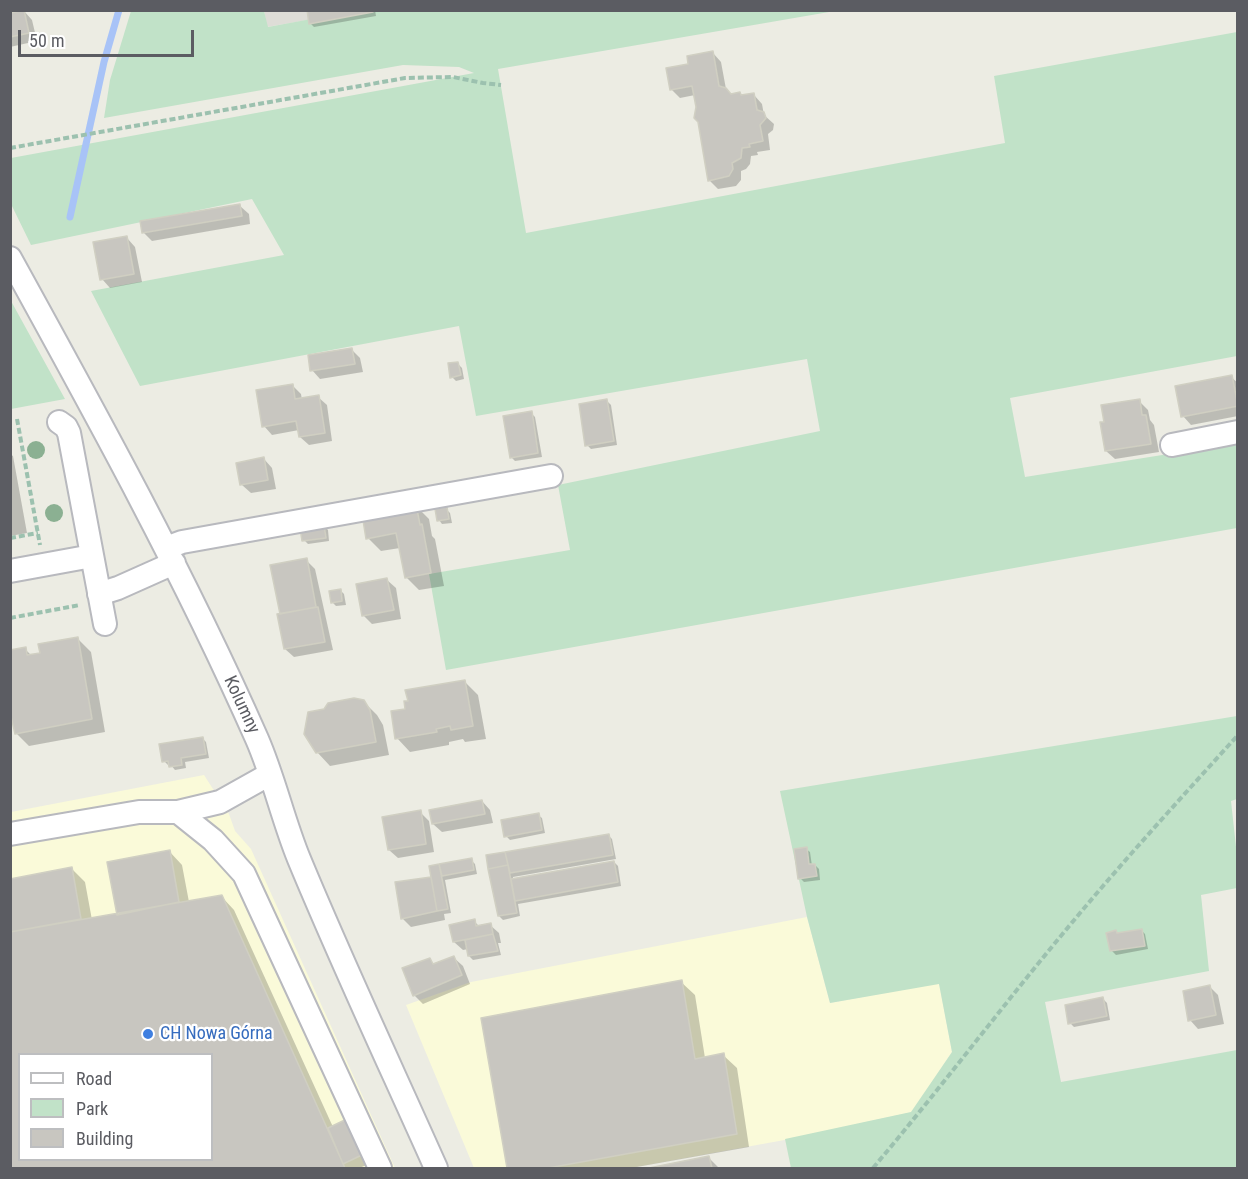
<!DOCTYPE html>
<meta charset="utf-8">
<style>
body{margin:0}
#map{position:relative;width:1248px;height:1179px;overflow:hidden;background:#ecece3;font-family:"Roboto Condensed",sans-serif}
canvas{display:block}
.frame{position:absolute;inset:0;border:12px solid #5b5c62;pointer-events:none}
.legend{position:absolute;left:18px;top:1053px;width:195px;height:108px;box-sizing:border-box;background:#fff;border:2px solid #bdbec0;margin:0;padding:8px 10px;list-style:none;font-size:18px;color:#5b5c62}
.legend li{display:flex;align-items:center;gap:12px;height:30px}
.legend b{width:30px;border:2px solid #bdbec0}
.scale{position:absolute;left:18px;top:30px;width:176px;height:27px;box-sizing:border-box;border:3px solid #5b5c62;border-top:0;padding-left:8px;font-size:18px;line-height:21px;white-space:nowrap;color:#5b5c62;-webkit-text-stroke:4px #fff;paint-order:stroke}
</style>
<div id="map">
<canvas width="1248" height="1179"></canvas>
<div class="frame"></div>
<ul class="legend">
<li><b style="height:8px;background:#fff"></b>Road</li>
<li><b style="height:16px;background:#c1e2c8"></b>Park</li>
<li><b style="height:16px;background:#c8c6c0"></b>Building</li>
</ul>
<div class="scale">50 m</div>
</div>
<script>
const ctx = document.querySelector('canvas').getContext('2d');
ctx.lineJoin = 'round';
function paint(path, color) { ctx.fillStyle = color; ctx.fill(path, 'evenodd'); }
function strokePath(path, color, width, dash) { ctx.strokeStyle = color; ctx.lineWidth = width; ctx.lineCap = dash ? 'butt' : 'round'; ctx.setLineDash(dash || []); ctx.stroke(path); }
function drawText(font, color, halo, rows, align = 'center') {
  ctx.font = font + ' "Roboto Condensed",sans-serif'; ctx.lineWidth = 4.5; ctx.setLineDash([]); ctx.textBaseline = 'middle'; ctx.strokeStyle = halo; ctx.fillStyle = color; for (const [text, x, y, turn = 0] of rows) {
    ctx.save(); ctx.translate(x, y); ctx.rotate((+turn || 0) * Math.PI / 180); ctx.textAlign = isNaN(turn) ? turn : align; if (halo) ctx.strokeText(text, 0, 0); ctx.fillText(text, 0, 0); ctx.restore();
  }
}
paint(new Path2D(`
 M204 775 229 814 235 831 251 849 395 1168H11V812ZM20 1054H212V1160H20Z
 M807 917 830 1003 939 983 952 1052 912 1112 790 1139 630 1168H474L406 1005 471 982Z`), '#fafad9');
paint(new Path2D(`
 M264 10 360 11 267 27Z`), '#deddd7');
paint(new Path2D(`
 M360 10 835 11 498 69 526 233 1005 143 994 76 1237 32V356L1010 398 1025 477 1237 443V528L446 670 429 574 570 550 558 485 820 431 807 359 476 416 459 326 140 386 91 291 284 255 252 199 31 245 11 204V158L474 73 459 67 403 65 104 118 110 80 131 11H264L268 27Z
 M11 301 65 399 11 409Z
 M1237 716V799L1231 801 1237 856V888L1201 895 1209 971 1045 1002 1061 1082 1237 1050V1168H791L785 1139 911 1112 952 1052 939 984 830 1003 807 917 780 791Z`), '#c1e2c8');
paint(new Path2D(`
 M308 10H375L376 16 314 27 310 23Z
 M24 11 32 20 37 41 10 47V14Z
 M713 53 721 62 726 89 732 95 742 97 754 95 762 104 764 115 774 124 773 130 768 134 770 150 757 152 758 155 751 156 750 164 746 169 741 171V180L736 186 718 189 710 181 695 95 680 98 671 89 690 65Z
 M240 206 249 214 250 224 152 241 143 232Z
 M127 238 135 247 142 282 110 288 102 279Z
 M352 350 360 358 363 372 320 379 312 370Z
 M458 364 462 368 464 379 456 381 452 377Z
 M1231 377 1238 383V416L1191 425 1183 416Z
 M292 385 301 394 302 400 318 397 327 405 332 441 309 445 300 437 299 430 272 435 264 426Z
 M607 401 611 405 617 445 591 449 587 445Z
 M1139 401 1148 410 1150 420 1154 425 1159 452 1115 459 1106 451Z
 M531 413 535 417 542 457 515 461 511 457Z
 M10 454 13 456 27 533 10 536Z
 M264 459 272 468 276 489 251 493 242 485 238 464Z
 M416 506 429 519 432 536 435 539 444 586 419 590 406 577 400 548 381 551 368 538Z
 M446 509 450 513 452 523 442 524 439 520Z
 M324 526 328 530 329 541 308 544 304 540Z
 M306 560 315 569 333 650 294 657 285 649Z
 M387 580 396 588 401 619 372 624 363 615Z
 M340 590 344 594 346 605 336 606 332 602Z
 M78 639 91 652 105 732 29 746 16 733 25 649 32 656Z
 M465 682 478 695 486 739 465 742 463 739 449 742V745L410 752 397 738 407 710Z
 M364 702 377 715 383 725 389 755 330 766 317 752Z
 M202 738 206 742 209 758 185 762 186 768 175 770 170 764 168 765 164 761Z
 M482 801 490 810 493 823 442 832 433 824Z
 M420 812 429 821 434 852 398 858 389 850Z
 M538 815 542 818 545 833 510 840 506 836Z
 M608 835 612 839 616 859 513 877V880L614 862 618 866 621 886 518 904 520 916 503 920 499 916 488 857Z
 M806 849 810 852 812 866 815 865 819 869 820 880 804 882 800 878Z
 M169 851 182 865 189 902 221 896 234 910 333 1127 372 1163 359 1168H10V880L72 869 85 882 92 920 119 916ZM20 1054H212V1160H20Z
 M471 860 475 864 477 874 445 880 451 913 444 914 445 920 411 927 403 919 432 878 430 867Z
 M474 921 480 927 490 925 499 933 501 943H498L501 955 473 960 469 956 468 949 463 950 454 942Z
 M1141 930 1145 934 1148 949 1116 955 1112 951 1118 935Z
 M454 958 463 966 470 984 423 1004 414 995 429 960 434 965Z
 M681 982 695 995 705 1058 723 1055 737 1068 749 1147 631 1168H508L482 1019Z
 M1210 987 1218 995 1224 1024 1198 1029 1190 1020Z
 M1103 999 1107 1003 1110 1020 1074 1027 1070 1023Z
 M709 1158 719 1168H657Z`), '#0003');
strokePath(new Path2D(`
 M70 217 104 62 119 10`), '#a8c3f7', 7);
const building = new Path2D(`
 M24 10 29 33 10 37V13Z
 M307 10H373V12L309 24Z
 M713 51 719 86 726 88 731 94 740 92 741 95 754 93 757 110 764 112 766 118 760 125 763 141 749 144 750 147 742 148 741 158 732 163 733 169 729 176 708 181 698 122 694 118 696 107 692 86 670 90 666 68 688 64 687 56Z
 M240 204 242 216 142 233 140 221Z
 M127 236 134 274 100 280 93 242Z
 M352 348 355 364 310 371 308 355Z
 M458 362 461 375 450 378 448 363Z
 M1232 375 1238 406 1181 417 1175 386Z
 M293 384 295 399 319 395 325 433 299 437 296 421 262 427 256 390Z
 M607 399 614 441 585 446 579 404Z
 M1140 399 1142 415H1146L1151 444 1105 451 1100 422H1104L1101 405Z
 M532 411 538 453 510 458 503 416Z
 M264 457 268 480 240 485 236 463Z
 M416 504 420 525 422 524 431 573 405 578 396 533 366 539 362 514Z
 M447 507 449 519 437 521 435 509Z
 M324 525 326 538 302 541 300 528Z
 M307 558 316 607 280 614 270 565Z
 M387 578 394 610 362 616 356 584Z
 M341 589 342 601 331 603 329 591Z
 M318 607 325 642 284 649 277 614Z
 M78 637 92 719 15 734 10 712V650L26 647 27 655 40 653 38 644Z
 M465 680 473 726 451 730 450 726 436 729 437 732 395 739 391 711 405 709 404 701H408L405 690Z
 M354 698 364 700 370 710 376 742 316 753 304 734 308 712 324 709 328 703Z
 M203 737 206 754 181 758 182 765 169 767 168 761 162 762 159 744Z
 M482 800 485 814 432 824 429 810Z
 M421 810 426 844 388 850 382 817Z
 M539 813 542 830 504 837 501 820Z
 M609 834 613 855 510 873 505 852Z
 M807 847 809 864H815L817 876 798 879 794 849Z
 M170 850 179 902 117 915 107 862Z
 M505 852 508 865 488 869 486 855Z
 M472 858 474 870 442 876 439 864Z
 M614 861 618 882 515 901 511 879Z
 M439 864 448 909 437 911 429 866Z
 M508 865 517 913 498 916 488 869Z
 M72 867 81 919 10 932V879Z
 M431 877 437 911 401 919 395 882Z
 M222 895 345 1168H10V932ZM20 1054H212V1160H20Z
 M475 919 476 926 491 923 493 934 453 942 449 925Z
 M1142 929 1145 946 1110 951 1106 933 1116 930 1117 933Z
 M493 934 498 951 468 956 465 940Z
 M454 956 462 975 413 996 402 968 430 958 433 964Z
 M682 980 695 1059 724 1053 737 1134 548 1168H507L481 1018Z
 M1210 985 1216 1015 1188 1021 1183 991Z
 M1103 997 1107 1016 1068 1024 1065 1005Z
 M349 1118 364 1154 343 1164 328 1128Z
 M709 1156 712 1168H649Z`);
paint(building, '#c8c6c0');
strokePath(building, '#d0cfc2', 1.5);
const minor = new Path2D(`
 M10 258C97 416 184 574 257 739 274 778 283 820 299 859 342 963 390 1065 436 1168
 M59 422 66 427 69 433 105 624
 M1172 445 1238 432
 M166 548 182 542 551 476
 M10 571 92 556
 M99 594 118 588 174 563
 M178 812 213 840 244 874 380 1168
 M10 834 139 812H178L220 802 270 774`);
strokePath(minor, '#b8b9be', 26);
strokePath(new Path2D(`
 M10 148 405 78 453 77 483 83 501 85
 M17 419 40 545
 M10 538 38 533
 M10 618 80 605
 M873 1168C940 1089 1003 1005 1070 925 1124 860 1181 798 1238 735`), '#9cc1af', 4, [6, 3]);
strokePath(minor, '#fff', 22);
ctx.fillStyle = '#8bb092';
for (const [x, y] of [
 [36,450],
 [54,513]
]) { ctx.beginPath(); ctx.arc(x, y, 9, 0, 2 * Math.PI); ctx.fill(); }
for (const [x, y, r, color] of [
 [148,1034,6,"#3f7fe0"]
]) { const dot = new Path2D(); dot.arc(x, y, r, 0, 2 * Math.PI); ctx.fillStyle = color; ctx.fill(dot); strokePath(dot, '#fff', 2); }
drawText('18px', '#5b5c62', '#fff', [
 ["Kolumny",241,705,65]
]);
drawText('18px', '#366cbe', '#fff', [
 ["CH Nowa Górna",160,1034]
], 'left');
</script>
